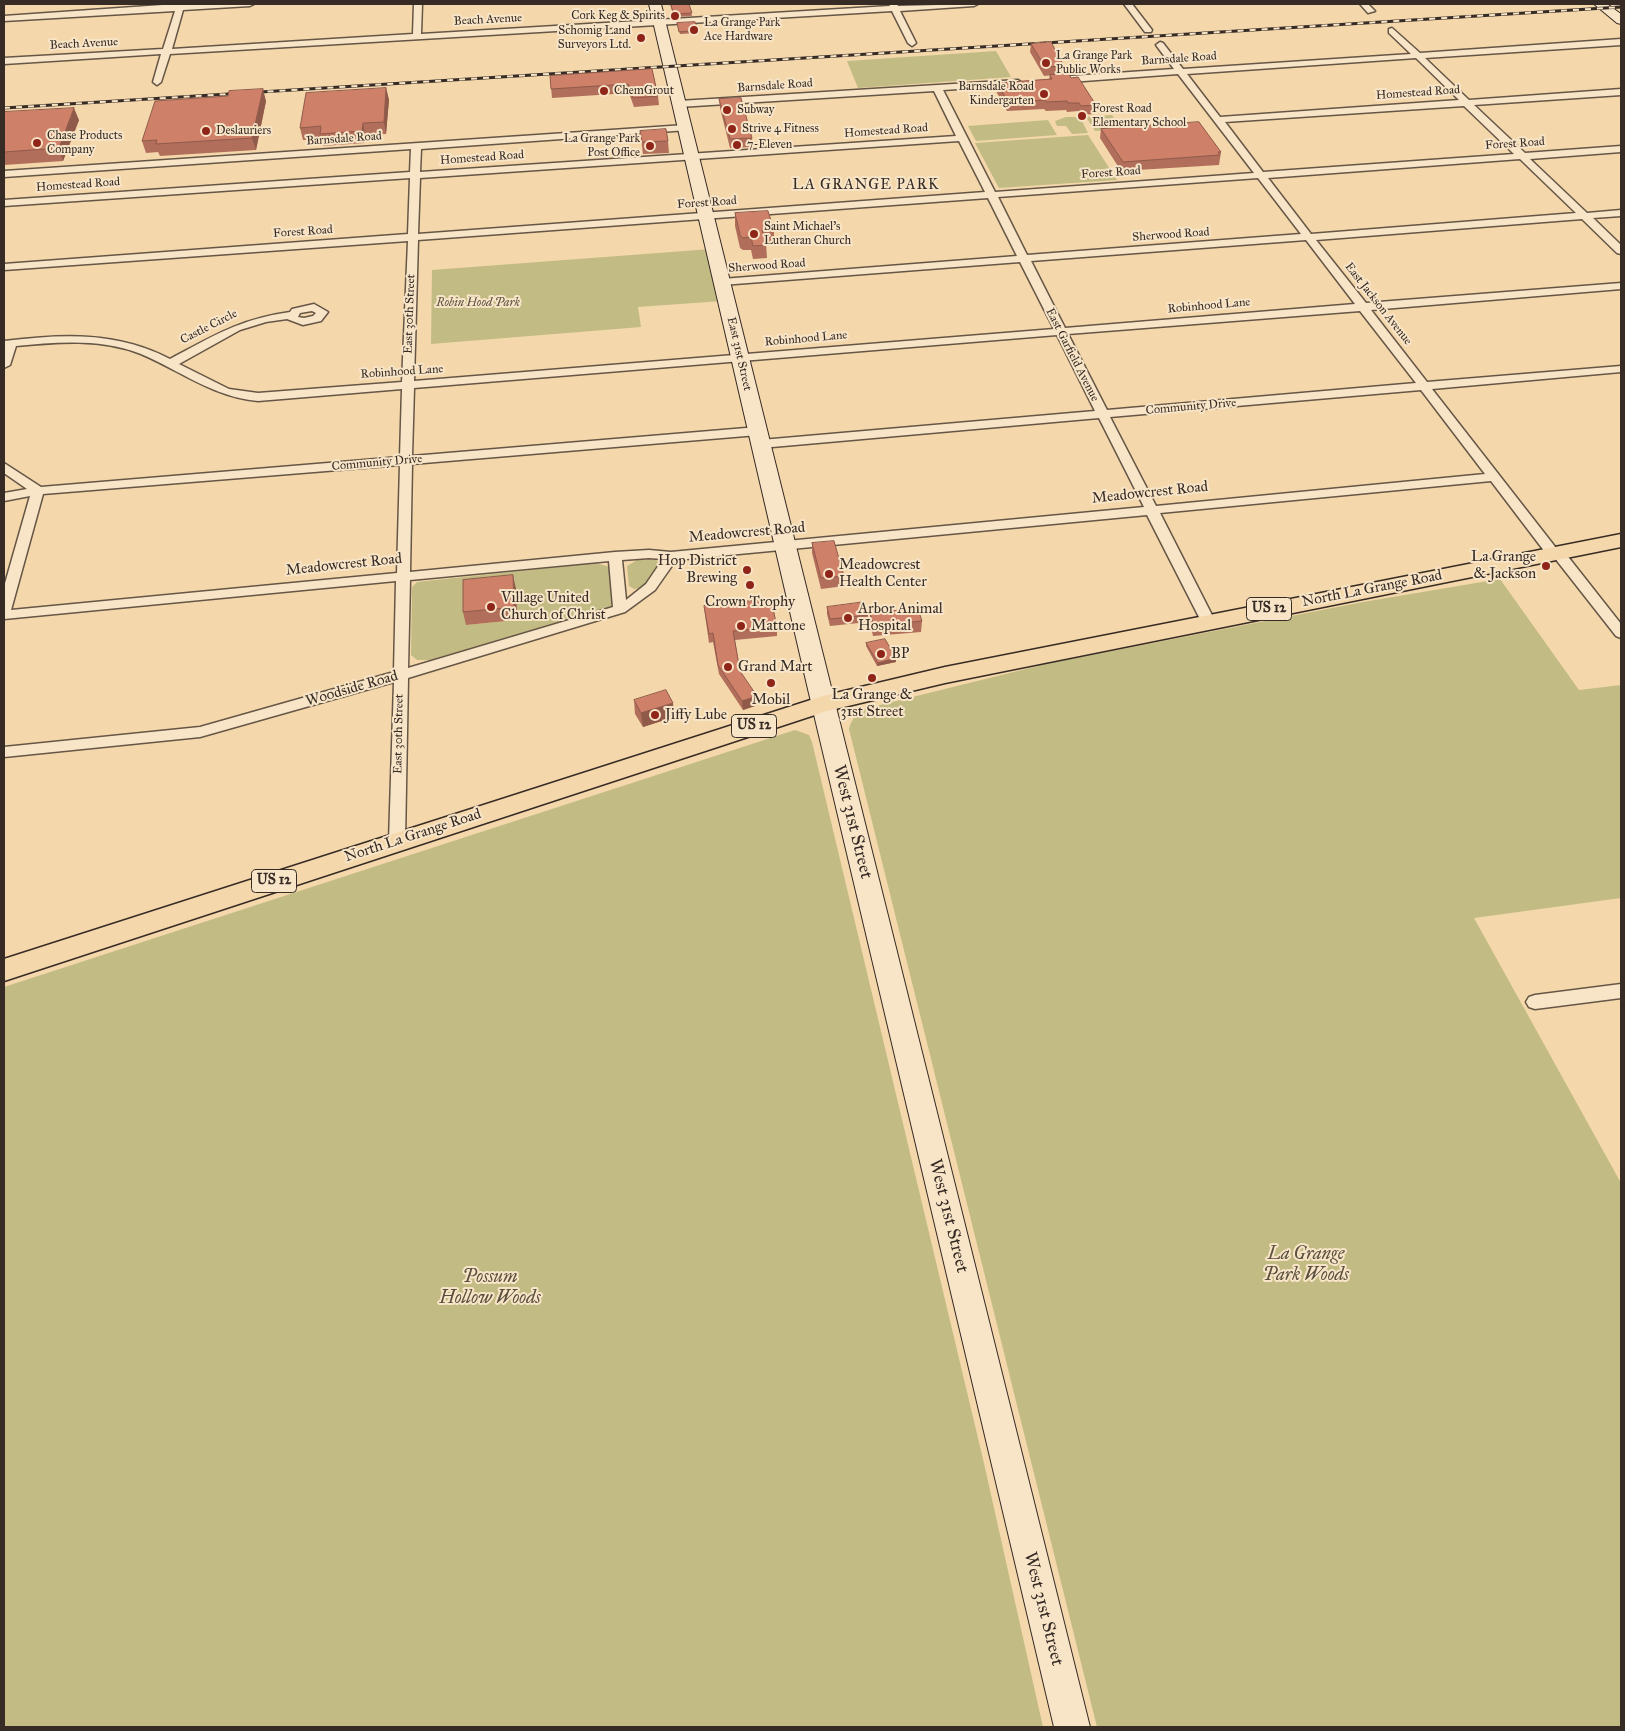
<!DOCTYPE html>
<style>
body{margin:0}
#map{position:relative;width:1625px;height:1731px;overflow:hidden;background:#f4d7ab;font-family:"IM FELL Great Primer",serif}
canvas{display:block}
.frame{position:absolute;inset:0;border:5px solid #362b25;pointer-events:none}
</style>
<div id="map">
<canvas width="1625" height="1731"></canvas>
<div class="frame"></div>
</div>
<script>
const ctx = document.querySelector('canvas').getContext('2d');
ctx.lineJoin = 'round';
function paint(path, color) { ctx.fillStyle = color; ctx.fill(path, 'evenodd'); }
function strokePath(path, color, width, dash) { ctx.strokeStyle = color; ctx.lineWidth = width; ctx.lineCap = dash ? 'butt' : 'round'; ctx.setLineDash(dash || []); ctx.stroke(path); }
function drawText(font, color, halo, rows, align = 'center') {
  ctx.font = font + ' "IM FELL Great Primer",serif'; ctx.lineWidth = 4; ctx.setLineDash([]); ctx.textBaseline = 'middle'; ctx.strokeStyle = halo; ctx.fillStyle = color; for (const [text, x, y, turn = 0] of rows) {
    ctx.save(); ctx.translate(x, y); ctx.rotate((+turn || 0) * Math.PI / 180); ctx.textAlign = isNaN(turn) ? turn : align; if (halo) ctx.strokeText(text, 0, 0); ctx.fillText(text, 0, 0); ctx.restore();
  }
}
paint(new Path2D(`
 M996 51 1011 77 858 88 847 61Z
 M1112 115 1121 129 1119 130 1095 131 1086 117Z
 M1066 117H1075L1081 119 1088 133 1072 134 1066 126H1057L1055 121Z
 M1048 120 1057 135 976 141 968 126Z
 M1088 135 1117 180 999 188 975 143Z
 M711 249 722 301 638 307 641 327 431 344 432 270Z
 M637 560H656L662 564 642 588 634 589 629 586 627 566Z
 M596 563 610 567 613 604 611 606 430 660H417L411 655 412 587 417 582ZM516 589 517 620 466 625Z
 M1500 579 1579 690 1621 685V898L1474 918 1621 1183V1727H1097L849 729C852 718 857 712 868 708L1050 663 1363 602Z
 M795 730 809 735 812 742 983 1459 1043 1727H4V987Z`), '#c2bc84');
const street = new Path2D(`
 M177 4H254L250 6 183 10 172 49 413 34 414 4H422L421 34 890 6 889 4H897L898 6 978 4 974 6 900 11 916 43 912 46 908 43 892 11 170 54 161 82 157 85 153 82 161 54 4 64V58L163 49 175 11 4 21V16Z
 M1124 4H1132L1152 30 1151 32H1145Z
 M1360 4H1368L1375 11 1368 13Z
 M1392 28 1420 53 1621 39V45L1425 58 1469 100 1621 89V95L1474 105 1525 153 1621 146V152L1530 159 1587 213 1621 210V216L1593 218 1621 245V254L1617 253 1582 219 1316 240 1366 303 1621 283V289L1371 310 1427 382 1621 366V372L1432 389 1556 548 1562 549 1621 624V638L1616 636 1554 557 1548 556 1491 481 1160 513 1215 621 1208 626 1201 621 1147 515 676 560 655 590 625 612 408 678 405 841 403 845H391L389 841 394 682 200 737 4 757V747L200 727 394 672 396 581 4 619V587L30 496 4 501V493L27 489 4 473V463L41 487 400 457 402 389 258 401C213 397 181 371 141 354 101 338 57 342 16 346L10 365 4 368V341C62 334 117 331 170 359 213 336 240 319 290 312L292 309 314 304 328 312 321 321 303 325 287 319 266 322 240 330 179 364 229 389 258 393 402 382 408 241 4 270V264L408 234 410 178 4 206V200L410 172 411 149 4 177V171L685 125 688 126V130L421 149 420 172 956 136 934 91 679 107 674 104 679 101 1018 80 1022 83 1021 85 943 90 995 192 1254 173 1178 74 1057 83 1053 80 1057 77 1174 69 1156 45 1160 42 1163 43 1183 69 1411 54 1389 33V29ZM1416 58 1459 100 1220 117 1187 74ZM1464 106 1514 154 1263 172 1225 122ZM959 141 985 192 418 234 420 178ZM1520 159 1576 213 1311 234 1268 178ZM1258 178 1301 234 1027 255 998 197ZM988 198 1017 256 722 279 717 282 722 285 1020 262 1054 329 414 381 418 240ZM1306 240 1355 304 1065 328 1031 261ZM312 311 316 313 313 316 304 318 298 317 300 313ZM1360 311 1416 383 1107 410 1068 334ZM1057 335 1095 411 761 440 755 444 761 448 1099 418 1144 507 671 552 649 550 615 552 410 572 412 464 758 435 764 431 758 427 412 456 414 388ZM1421 390 1485 474 1156 506 1110 417ZM400 465 397 573 11 610 43 494ZM649 558 663 559 646 584 626 600 622 560ZM609 561 613 607 408 668 410 580Z
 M1621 984V998L1535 1009 1529 1007 1526 1002 1529 997 1535 995Z`);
const secondary = new Path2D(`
 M649 4H661L1090 1727H1054L807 685Z
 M1594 4H1607L1621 14V24L1617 23Z`);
const primary = new Path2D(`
 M1621 534V547L945 683 827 711 4 981V959L823 696 945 667Z`);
strokePath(street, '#665646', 3);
strokePath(secondary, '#362b25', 2);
strokePath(primary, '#362b25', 3);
paint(street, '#f8e5c8');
paint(secondary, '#f8e5c8');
paint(primary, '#f4d7ab');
const rail = new Path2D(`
 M4 108 1621 7`);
strokePath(rail, '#362b25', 3);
strokePath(rail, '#f8e5c8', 2, [6]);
paint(new Path2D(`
 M670 4H689L692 16 674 17Z
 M677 23 698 30V33L680 34Z
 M1031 44 1064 66 1063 74 1044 76 1030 52Z
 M652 69 658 96 659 105 634 107 629 93 552 98 550 76Z
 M1050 75 1071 78 1096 105 1095 114 1080 115 1078 111 1067 112 1066 110 1046 111 1044 109 1007 111 996 91 997 83 1049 79Z
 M386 88 389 100 386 134 365 135 364 143 323 146 321 139 303 140 300 128Z
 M719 99 752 138 753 147 730 148 720 108Z
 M266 101 256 150 160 156 158 152 146 153 142 141Z
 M4 112 79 120 63 161 4 165Z
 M1101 129 1221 152 1219 165 1121 171 1100 138Z
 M640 131 668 141 669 153 643 154Z
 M735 213 774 230V242L766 243 767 258 753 259 751 250H743L740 248 735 226Z
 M812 543 844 576V586L821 589 812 553Z
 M516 589 517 620 466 625 463 612Z
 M704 606 777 627V636L735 640 740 671 758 705 743 710 719 674 713 642 709 643 705 615Z
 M827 607 868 615V622L830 626 827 614Z
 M870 613 922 621 921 632 873 636 870 623Z
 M866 643 896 658V662L877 666 866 646Z
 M634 700 674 717 643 727 635 714Z`), '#b16e5a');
paint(new Path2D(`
 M386 88 389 100 386 134 384 122Z
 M263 89 266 101 256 150 252 138Z
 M74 108 79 120 63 161 59 148Z
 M363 123 365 135 364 143 362 131Z
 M513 575 516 589 517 620 514 607Z
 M896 658V662L877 666 878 663Z
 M757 696 758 705 743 710 742 701Z
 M673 703 674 717 643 727 641 713Z`), '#905a4a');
const building = new Path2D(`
 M671 4H689L692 13 674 14Z
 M695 22 698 30 679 32 677 23Z
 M1051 42 1064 66 1045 67 1031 44Z
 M652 69 658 96 633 98 628 84 551 89 550 76Z
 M1069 74 1071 78 1078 77 1096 105 1081 106 1079 103H1068L1067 101 1047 102 1045 100 1008 102 997 83 1052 79 1050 75Z
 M386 88 384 122 363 123 362 131 320 134 321 126 300 128 306 93Z
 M263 89 252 138 156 144 157 140 142 141 155 101 228 96 229 91Z
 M741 98 752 138 730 139 719 99Z
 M74 108 59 148 4 152V112Z
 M1199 122 1221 152H1218L1220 155 1123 162 1101 129Z
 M666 129 668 141 642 142 640 131Z
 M768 211 774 230H762L767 245 753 246 751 237 743 238 740 235 735 213Z
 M834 541 844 576 821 578 812 543Z
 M513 575 514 607 463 612V580Z
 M771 599 777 627 733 631 740 671 757 696 742 701 718 665 713 633 709 634 704 606Z
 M865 602 868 615 830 619 827 607Z
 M918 609 922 621 874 626 870 613Z
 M885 639 896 658 878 663 866 643Z
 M666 690 673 703 641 713 634 700Z`);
paint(building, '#ce8069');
strokePath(building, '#905a4a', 1);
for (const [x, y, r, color] of [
 [675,16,5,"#8f2418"],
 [694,30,5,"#8f2418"],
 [641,38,5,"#8f2418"],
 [1046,63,5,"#8f2418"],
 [604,91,5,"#8f2418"],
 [1044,94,5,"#8f2418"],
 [727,110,5,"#8f2418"],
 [1082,116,5,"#8f2418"],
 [732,129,5,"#8f2418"],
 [206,131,5,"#8f2418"],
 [37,143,5,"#8f2418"],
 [737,145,5,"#8f2418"],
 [650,146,5,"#8f2418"],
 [754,234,5,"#8f2418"],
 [1546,566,5,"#8f2418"],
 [747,570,5,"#8f2418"],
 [829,574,5,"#8f2418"],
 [750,585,5,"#8f2418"],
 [491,607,5,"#8f2418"],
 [848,618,5,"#8f2418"],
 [741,626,5,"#8f2418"],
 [881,654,5,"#8f2418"],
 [728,667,5,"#8f2418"],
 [872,678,5,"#8f2418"],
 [771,683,5,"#8f2418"],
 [655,715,5,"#8f2418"]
]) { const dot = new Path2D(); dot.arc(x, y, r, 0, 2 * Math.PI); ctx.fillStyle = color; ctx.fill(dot); strokePath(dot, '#f8e5c8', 2); }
drawText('12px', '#362b25', '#f8e5c8', [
 ["Cork Keg & Spirits",665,16,"right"],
 ["La Grange Park",704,23],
 ["Ace Hardware",704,37],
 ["Schomig Land",631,31,"right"],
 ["Surveyors Ltd.",631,45,"right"],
 ["La Grange Park",1056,56],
 ["Public Works",1056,70],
 ["Barnsdale Road",1034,87,"right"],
 ["Kindergarten",1034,101,"right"],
 ["ChemGrout",614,91],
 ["Forest Road",1092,109],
 ["Elementary School",1092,123],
 ["Subway",737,110],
 ["Strive 4 Fitness",742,129],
 ["Deslauriers",216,131],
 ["Chase Products",47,136],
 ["Company",47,150],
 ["La Grange Park",640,139,"right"],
 ["Post Office",640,153,"right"],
 ["7-Eleven",747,145],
 ["Saint Michael's",764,227],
 ["Lutheran Church",764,241]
], 'left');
drawText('12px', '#362b25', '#f8e5c8', [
 ["Beach Avenue",488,20,-3],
 ["Beach Avenue",84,44,-3],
 ["Barnsdale Road",1179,59,-4],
 ["Barnsdale Road",775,86,-4],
 ["Homestead Road",1418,93,-4],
 ["Homestead Road",886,131,-4],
 ["Barnsdale Road",344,139,-4],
 ["Forest Road",1515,144,-4],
 ["Homestead Road",482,158,-4],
 ["Forest Road",1111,173,-4],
 ["Homestead Road",78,185,-4],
 ["Forest Road",707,203,-4],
 ["Forest Road",303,232,-4],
 ["Sherwood Road",1171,235,-4],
 ["Sherwood Road",767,266,-4],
 ["East Jackson Avenue",1378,304,52],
 ["Robinhood Lane",1209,306,-5],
 ["East 30th Street",410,314,-88],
 ["Castle Circle",209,327,-27],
 ["Robinhood Lane",806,339,-5],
 ["East 31st Street",739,354,77],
 ["East Garfield Avenue",1072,355,63],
 ["Robinhood Lane",402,372,-4],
 ["Community Drive",1191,407,-5],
 ["Community Drive",377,463,-5],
 ["East 30th Street",399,734,-89]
]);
drawText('italic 12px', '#594f3d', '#f8e5c8', [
 ["Robin Hood Park",478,303]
]);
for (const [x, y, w] of [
 [1269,609,45],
 [754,726,45],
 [274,881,45]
]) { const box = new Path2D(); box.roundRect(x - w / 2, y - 11.5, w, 23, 4); ctx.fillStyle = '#f8e5c8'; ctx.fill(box); strokePath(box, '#362b25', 1); }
drawText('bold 14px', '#362b25', null, [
 ["US 12",1269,609],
 ["US 12",754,726],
 ["US 12",274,881]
]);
ctx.letterSpacing = '1px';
drawText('15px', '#362b25', '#f8e5c8', [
 ["LA GRANGE PARK",866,185]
]);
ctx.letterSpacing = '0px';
drawText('15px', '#362b25', '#f8e5c8', [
 ["Meadowcrest Road",1150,493,-6],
 ["Meadowcrest Road",747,533,-5],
 ["Meadowcrest Road",344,565,-6],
 ["North La Grange Road",1372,589,-11],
 ["Woodside Road",352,689,-16],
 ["North La Grange Road",413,836,-18]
]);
drawText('15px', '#362b25', '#f8e5c8', [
 ["La Grange",1536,557,"right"],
 ["& Jackson",1536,574,"right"],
 ["Hop District",737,561,"right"],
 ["Brewing",737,578,"right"],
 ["Meadowcrest",839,565],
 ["Health Center",839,582],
 ["Village United",501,598],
 ["Church of Christ",501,615],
 ["Crown Trophy",750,602,"center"],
 ["Arbor Animal",858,609],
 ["Hospital",858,626],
 ["Mattone",751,626],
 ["BP",891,654],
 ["Grand Mart",738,667],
 ["La Grange &",872,695,"center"],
 ["31st Street",872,712,"center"],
 ["Mobil",771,700,"center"],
 ["Jiffy Lube",665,715]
], 'left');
drawText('18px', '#362b25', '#f8e5c8', [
 ["West 31st Street",852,822,76],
 ["West 31st Street",948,1216,76],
 ["West 31st Street",1043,1609,76]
]);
drawText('italic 18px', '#594f3d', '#f8e5c8', [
 ["La Grange",1306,1255],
 ["Park Woods",1306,1276],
 ["Possum",490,1278],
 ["Hollow Woods",490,1299]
]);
</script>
